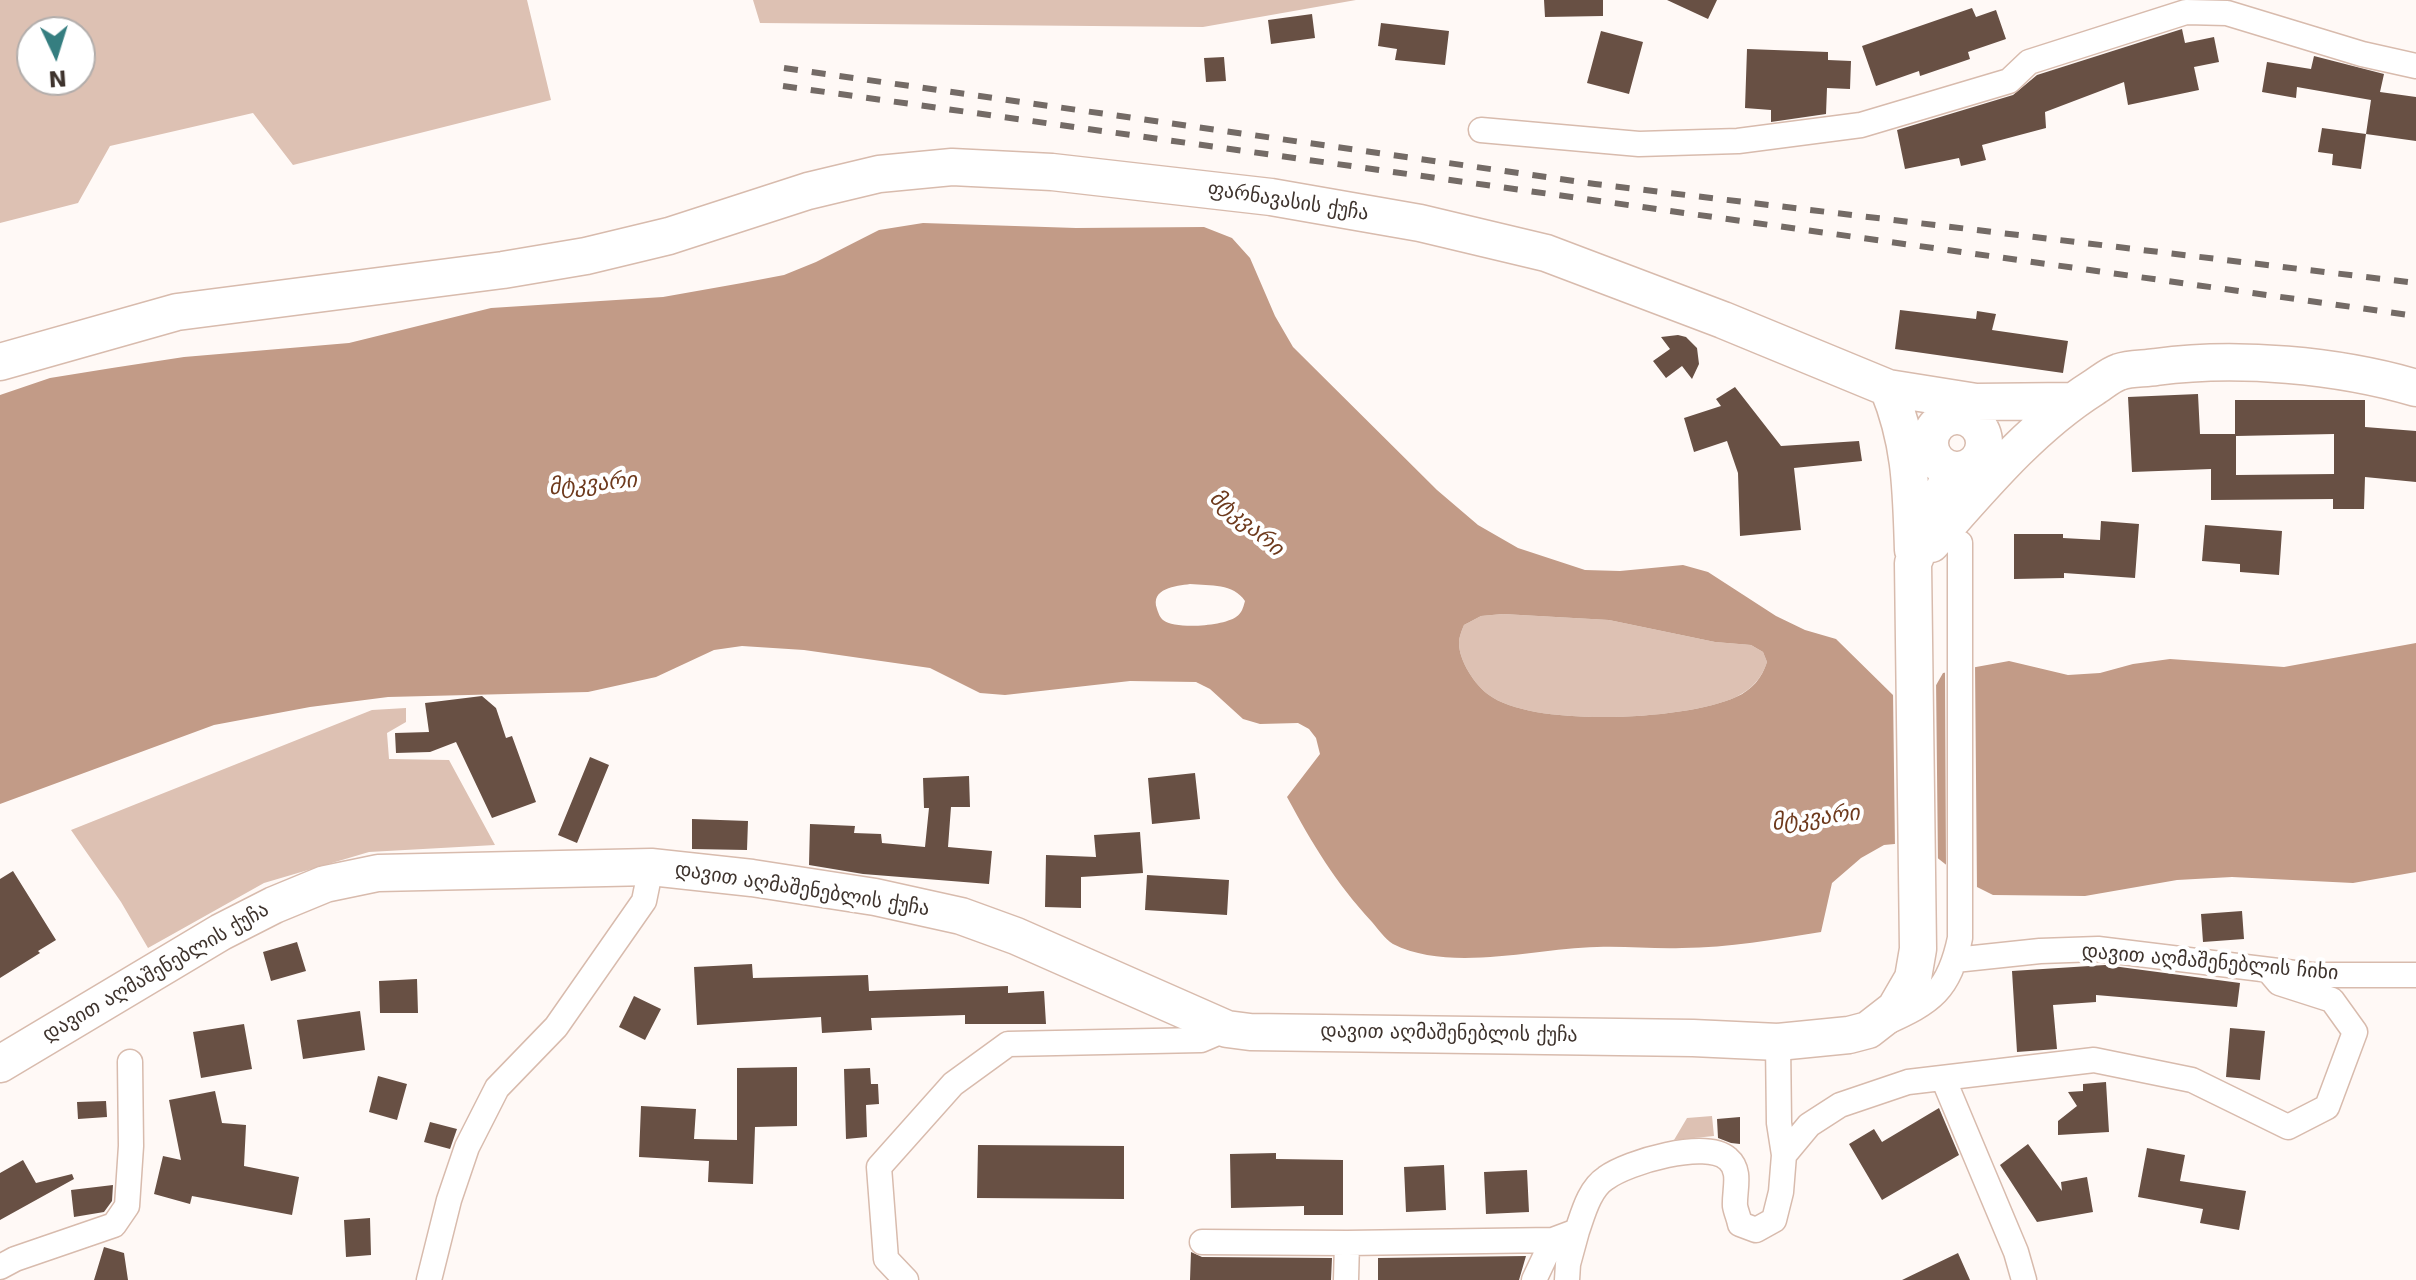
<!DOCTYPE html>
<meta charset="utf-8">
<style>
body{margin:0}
#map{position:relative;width:2416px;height:1280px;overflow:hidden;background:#fff9f6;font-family:"DejaVu Sans",sans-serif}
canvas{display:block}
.north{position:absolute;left:16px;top:16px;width:80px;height:80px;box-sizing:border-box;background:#fff;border:2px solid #b2adab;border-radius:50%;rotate:176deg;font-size:22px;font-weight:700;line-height:32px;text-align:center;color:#3e332d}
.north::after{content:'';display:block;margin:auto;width:28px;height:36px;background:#357e80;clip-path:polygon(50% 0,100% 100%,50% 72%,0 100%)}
</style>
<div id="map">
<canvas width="2416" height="1280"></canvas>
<div class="north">N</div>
</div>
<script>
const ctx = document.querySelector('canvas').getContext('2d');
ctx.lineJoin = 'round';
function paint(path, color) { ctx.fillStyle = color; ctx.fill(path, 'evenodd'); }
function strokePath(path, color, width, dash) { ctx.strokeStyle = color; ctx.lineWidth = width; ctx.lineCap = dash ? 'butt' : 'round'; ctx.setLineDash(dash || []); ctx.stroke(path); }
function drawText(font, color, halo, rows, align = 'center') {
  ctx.font = font + ' "DejaVu Sans","Noto Sans Georgian",sans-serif'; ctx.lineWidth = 8; ctx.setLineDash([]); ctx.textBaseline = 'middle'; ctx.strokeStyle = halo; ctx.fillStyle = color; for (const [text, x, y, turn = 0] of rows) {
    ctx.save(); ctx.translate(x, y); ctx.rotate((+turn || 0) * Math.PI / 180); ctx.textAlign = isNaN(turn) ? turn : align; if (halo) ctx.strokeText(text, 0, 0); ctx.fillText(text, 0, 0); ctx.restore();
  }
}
paint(new Path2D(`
 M0 0H527L551 100 293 165 253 113 110 146 78 203 0 223ZM32 32H80V80H32Z
 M753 0H1356L1203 27 760 23Z
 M1503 614 1609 620 1715 642 1751 645 1763 652 1767 662C1762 678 1752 689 1736 697 1687 720 1533 728 1489 695 1475 685 1459 661 1459 643 1459 637 1462 630 1464 625L1481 616Z
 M406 708V722L387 733 389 759 449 760 495 845 369 852 264 883 148 948 121 902 71 830 372 710Z
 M1712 1116 1714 1136 1674 1140 1687 1118Z`), '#ddc1b3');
paint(new Path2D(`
 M923 223 1076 228 1204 227 1232 238 1250 258 1275 316 1293 347 1437 490 1478 525 1518 548 1585 570 1620 571 1683 565 1708 572 1776 616 1805 630 1836 639 1894 696 1931 694 1943 673 2009 661 2068 675 2100 673 2133 664 2170 659 2284 667 2416 643V872L2353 883 2232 877 2177 880 2085 896 1993 895 1969 883 1930 852 1905 843 1884 845 1861 858 1832 883 1821 932C1775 939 1729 948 1682 948 1654 949 1626 946 1597 947 1536 948 1451 973 1393 944 1385 939 1378 929 1372 922 1335 882 1313 845 1287 797L1320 754 1316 738 1309 729 1298 723 1260 724 1243 719 1210 689 1196 682 1130 681 1005 695 980 693 930 668 804 650 742 646 714 650 656 677 588 692 388 697 310 707 214 725 0 804V395L50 378 112 368 184 357 349 343 491 308 663 297 742 283 784 275 816 262 879 230ZM1190 584C1211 586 1233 583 1245 601 1243 608 1242 613 1236 617 1223 626 1176 630 1163 620 1160 618 1158 612 1157 609 1150 588 1176 586 1190 584ZM1503 614 1609 620 1715 642 1751 645 1763 652 1767 662C1762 678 1752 690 1736 697 1687 720 1533 728 1489 695 1475 685 1459 661 1459 643 1459 637 1462 630 1464 625L1481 616Z`), '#c29b87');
paint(new Path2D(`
 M1975 663 1977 891 1946 871 1945 669Z
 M1936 678 1938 865 1928 856 1904 847 1895 848 1893 691H1928Z`), '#fff9f6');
paint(new Path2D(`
 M1544 0H1603V16L1545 17Z
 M1667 0H1717L1708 19Z
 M1972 8 1976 17 1996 10 2006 39 1968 52 1970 59 1920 76 1919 71 1876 86 1862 46Z
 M1312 14 1315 38 1271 44 1268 20Z
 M1381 23 1449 31 1445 65 1395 60 1397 49 1378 46Z
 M2182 29 2185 43 2214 37 2219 62 2194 67 2199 90 2128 105 2124 82 2045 112 2046 128 1982 145 1986 160 1961 166 1959 158 1905 169 1897 130 2013 95 2037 75Z
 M1601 31 1643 42 1629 94 1587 83Z
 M1747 49 1828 52V60L1851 61 1850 89 1827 88 1826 114 1771 122V110L1745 108Z
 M2314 56 2384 74 2380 92 2416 97V141L2366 134 2371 100 2297 87 2296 98 2262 92 2267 62 2311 69Z
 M1224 57 1226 81 1206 82 1204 58Z
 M2322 128 2366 134 2361 169 2332 165 2333 154 2318 152Z
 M1900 310 1976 319 1977 311 1996 314 1992 330 2068 341 2063 373 1895 349Z
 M1678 335 1686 337 1697 348 1699 364 1692 379 1682 366 1666 378 1653 361 1670 349 1661 337Z
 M1735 387 1781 446 1859 441 1862 461 1794 468 1801 530 1740 536 1738 473 1727 441 1694 452 1684 418 1721 406 1716 399Z
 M2198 394 2200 434H2235V400H2365V427L2416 431V482L2365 477 2364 509H2333V499L2211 500V469L2132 472 2128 397ZM2334 434V474L2236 475V436Z
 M2101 521 2139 524 2135 578 2064 573V578L2014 579V534H2063V538L2100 540Z
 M2205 525 2282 531 2279 575 2240 572V564L2202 561Z
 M482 696 496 708 506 738 512 736 536 802 492 818 456 742 430 752 396 753 395 733 429 732 425 703Z
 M590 757 609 765 577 843 558 835Z
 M1195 773 1200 819 1152 824 1148 778Z
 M969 776 970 807H951L948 847 992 851 989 884 863 874 809 865 810 824 855 826 854 833 881 834 882 843 925 847 929 808H924L923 778Z
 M692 819 748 821 747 850 692 849Z
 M1140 832 1143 873 1081 877V908L1045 907 1046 855 1096 857 1094 835Z
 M13 871 56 940 38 951 40 953 0 978V879Z
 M1147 875 1229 880 1227 915 1145 910Z
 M2242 911 2244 939 2203 942 2201 914Z
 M297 942 306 971 271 981 263 952Z
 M752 964 753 978 868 975 869 991 1008 986V993L1044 991 1046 1024H965V1015L871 1018 872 1030 822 1033 821 1017 697 1025 694 967Z
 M2105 965 2240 983 2237 1007 2096 995V1002L2053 1005 2057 1049 2017 1052 2012 971Z
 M417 979 418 1013H380L379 981Z
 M634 996 661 1009 645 1040 619 1027Z
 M360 1011 365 1050 303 1059 297 1020Z
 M244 1024 252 1069 201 1078 193 1032Z
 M2230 1028 2265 1031 2260 1080 2226 1077Z
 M797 1067V1126L755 1127 753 1184 708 1182 709 1161 639 1157 641 1106 696 1109 694 1139 737 1140V1068Z
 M870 1068 871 1084H878L879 1104 866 1105 867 1137 846 1139 844 1069Z
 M378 1076 407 1084 397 1120 369 1112Z
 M2106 1082 2109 1132 2058 1135V1121L2077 1106 2068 1092 2083 1091V1084Z
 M215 1091 222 1123 246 1125 244 1166 299 1177 292 1215 192 1196 190 1204 154 1194 163 1156 181 1160 169 1100Z
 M106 1101 107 1117 78 1119 77 1102Z
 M1939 1108 1959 1155 1882 1200 1849 1144 1874 1129 1882 1142Z
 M1740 1117V1144L1731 1143 1718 1138 1717 1119Z
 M430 1122 457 1129 450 1149 424 1142Z
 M2028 1144 2062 1191 2061 1182 2087 1177 2093 1212 2037 1222 2000 1165Z
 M978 1145 1124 1146V1199L977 1198Z
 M2147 1148 2185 1155 2180 1181 2246 1191 2239 1230 2200 1223 2203 1209 2138 1197Z
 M1276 1153V1159L1343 1160V1215H1304V1206L1231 1208 1230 1154Z
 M23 1160 36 1183 72 1174 74 1179 0 1220V1173Z
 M1444 1165 1446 1210 1406 1212 1404 1167Z
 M1527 1170 1529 1212 1486 1214 1484 1172Z
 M113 1185 112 1201 104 1212 74 1217 71 1190Z
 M370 1218 371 1255 346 1257 344 1220Z
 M104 1247 124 1253 128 1280H94Z
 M1191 1252 1202 1257 1332 1258 1331 1280H1190Z
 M1958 1253 1970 1280H1902Z
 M1526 1256 1519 1280H1378V1258Z`), '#685044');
const street = new Path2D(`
 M1481 130 1639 144 1738 141 1861 125 2009 81 2029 62 2186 12 2227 13 2362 54 2416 66
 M1955 960 2040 951 2098 949 2311 975H2416
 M1885 1023C1932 1002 1949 991 1960 938V543
 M1943 1078 2016 1252 2024 1280
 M1784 1155 1809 1125 1840 1105 1908 1082 2094 1060 2192 1080 2288 1127 2327 1107 2355 1032 2332 1000 2279 983 2268 970
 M1202 1242 1347 1243
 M0 1267 15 1259 114 1225 127 1206 131 1146 130 1062
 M429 1280 449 1200 467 1147 497 1088 556 1027 644 901 651 867
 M906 1280 886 1259 879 1167 953 1084 1008 1044 1201 1040 1227 1029
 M1346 1280 1347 1243 1553 1240 1577 1231C1583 1214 1589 1189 1606 1178 1628 1162 1706 1139 1728 1159 1742 1171 1734 1190 1735 1206 1736 1212 1739 1218 1740 1224L1756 1230 1774 1220 1781 1192 1784 1155 1779 1123 1778 1042
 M1534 1280 1553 1240
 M1567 1280 1568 1264 1577 1231`);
const secondary = new Path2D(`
 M0 362 177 312 503 270 586 256 669 236 808 191 879 174 952 167 1052 172 1271 197 1420 223 1546 253 1723 320 1888 388 1976 402 2072 401
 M1888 388C1911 444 1911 490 1913 550
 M1930 443a27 27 0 1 1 54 0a27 27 0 1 1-54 0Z
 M1931 544C1980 489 2030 428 2093 388 2101 383 2110 375 2119 372 2130 368 2144 369 2156 367 2237 356 2338 365 2416 388
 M0 1064 221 932 274 905 325 884 378 873 651 867 752 878 875 897 961 916 1016 936 1227 1029 1250 1032 1693 1038 1778 1042 1849 1035 1868 1030 1895 1009 1913 978 1918 949 1913 563 1952 470`);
strokePath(street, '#d8bbad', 27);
strokePath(secondary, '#d8bbad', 39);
strokePath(street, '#fff', 24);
strokePath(secondary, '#fff', 36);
strokePath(new Path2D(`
 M784 68 1595 184 2416 283
 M783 86 2416 316`), '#746b66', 6, [14, 14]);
drawText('20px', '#3e332d', '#fff', [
 ["ფარნავასის ქუჩა",1288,202,9],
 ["დავით აღმაშენებლის ქუჩა",802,890,9],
 ["დავით აღმაშენებლის ჩიხი",2210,963,5],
 ["დავით აღმაშენებლის ქუჩა",156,973,-30],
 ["დავით აღმაშენებლის ქუჩა",1449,1034,1]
]);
drawText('italic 22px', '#6e3a1d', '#fff', [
 ["მტკვარი",593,485,-5],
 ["მტკვარი",1246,524,40],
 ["მტკვარი",1816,819,-7]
]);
</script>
